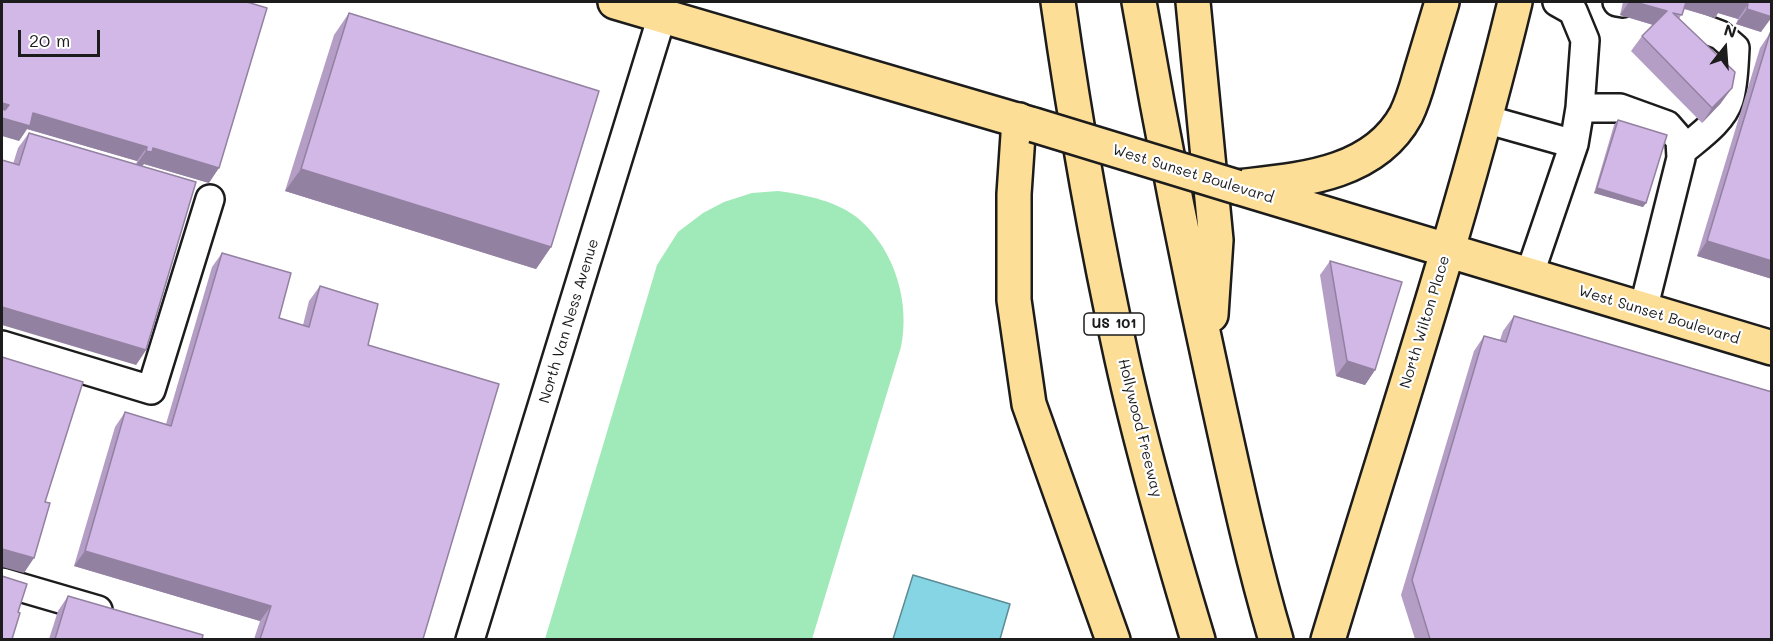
<!DOCTYPE html>
<style>
body{margin:0}
#map{position:relative;width:1773px;height:641px;overflow:hidden;background:#fff;font-family:Mali,sans-serif}
canvas{display:block}
.frame{position:absolute;inset:0;border:3px solid #1c1c1c;pointer-events:none}
.north{position:absolute;left:1695px;top:18px;width:60px;height:60px;-webkit-text-stroke:4px #fff;paint-order:stroke;rotate:17deg;font-size:16px;font-weight:700;line-height:24px;text-align:center;color:#1c1c1c}
.north::after{content:'';display:block;margin:auto;width:21px;height:27px;background:#1c1c1c;clip-path:polygon(50% 0,100% 100%,50% 72%,0 100%)}
.scale{position:absolute;left:18px;top:30px;width:82px;height:27px;box-sizing:border-box;border:3px solid #1c1c1c;border-top:0;padding-left:8px;font-size:18px;line-height:21px;white-space:nowrap;color:#1c1c1c;-webkit-text-stroke:4px #fff;paint-order:stroke}
</style>
<div id="map">
<canvas width="1773" height="641"></canvas>
<div class="frame"></div>
<div class="north">N</div>
<div class="scale">20 m</div>
</div>
<script>
const ctx = document.querySelector('canvas').getContext('2d');
ctx.lineJoin = 'round';
function paint(path, color) { ctx.fillStyle = color; ctx.fill(path, 'evenodd'); }
function strokePath(path, color, width, dash) { ctx.strokeStyle = color; ctx.lineWidth = width; ctx.lineCap = dash ? 'butt' : 'round'; ctx.setLineDash(dash || []); ctx.stroke(path); }
function drawText(font, color, halo, rows, align = 'center') {
  ctx.font = font + ' Mali,sans-serif'; ctx.lineWidth = 4.5; ctx.setLineDash([]); ctx.textBaseline = 'middle'; ctx.strokeStyle = halo; ctx.fillStyle = color; for (const [text, x, y, turn = 0] of rows) {
    ctx.save(); ctx.translate(x, y); ctx.rotate((+turn || 0) * Math.PI / 180); ctx.textAlign = isNaN(turn) ? turn : align; if (halo) ctx.strokeText(text, 0, 0); ctx.fillText(text, 0, 0); ctx.restore();
  }
}
paint(new Path2D(`
 M778 191C806 195 838 201 860 220 895 251 910 302 901 347L812 639H545L657 265 678 232 703 213 724 202 752 193Z`), '#a0e9b8');
const water = new Path2D(`
 M913 575 1010 604 1000 639H893Z`);
paint(water, '#86d5e4');
strokePath(water, '#5c8b94', 1.5);
const minor = new Path2D(`
 M1557 2 1573 11 1585 40 1580 108
 M1617 2 1623 3
 M1675 18 1720 35 1735 48C1734 65 1734 84 1729 100 1722 122 1697 138 1681 152
 M1485 119 1574 144 1580 108H1620L1667 125 1680 140 1681 158 1643 310
 M1529 276 1574 144
 M2 345 151 390 210 199
 M2 582 98 610
 M470 640 662 16`);
const major = new Path2D(`
 M615 2 1034 125
 M1237 187 1772 348
 M1328 640C1392 428 1463 217 1515 2`);
const highway = new Path2D(`
 M1058 2C1075 122 1096 241 1122 359 1143 454 1170 547 1198 640
 M1139 2C1162 134 1188 266 1217 397 1235 479 1252 559 1276 640
 M1193 2 1216 240 1211 315
 M1019 120 1014 194V300L1029 404 1113 640
 M1237 187C1297 180 1373 176 1406 115 1413 101 1417 86 1421 72 1428 48 1435 25 1442 2`);
strokePath(minor, '#1c1c1c', 32);
strokePath(major, '#1c1c1c', 38);
strokePath(highway, '#1c1c1c', 38);
strokePath(minor, '#fff', 27);
strokePath(major, '#fdde96', 33);
strokePath(highway, '#fdde96', 33);
const majorBridge = new Path2D(`
 M1034 125 1237 187`);
strokePath(majorBridge, '#1c1c1c', 38, []);
strokePath(majorBridge, '#fdde96', 33);
paint(new Path2D(`
 M2 2 209 183 144 164 142 166 146 350 136 365 13 164 18 148 29 133 136 165 137 161 27 129 19 141Z
 M1623 2H1772L1761 32 1736 24 1738 19 1718 13 1715 18 1684 9 1679 19 1721 103 1702 123 1631 51 1642 36 1653 25 1620 15Z
 M349 13 551 247 536 269 285 191 334 35Z
 M1770 33 1772 279 1697 256 1760 48Z
 M1618 120 1646 203 1643 207 1594 193 1614 125Z
 M222 253 279 318 303 325 309 301 320 286 368 345 423 639H254L260 621 74 566 115 427 125 412 166 424 212 267Z
 M1330 261 1375 370 1365 385 1336 376 1320 275Z
 M1514 316 1772 639H1415L1401 595 1474 351 1484 336 1500 340 1503 331Z
 M68 596 202 639H49L58 611Z`), '#b59ec6');
paint(new Path2D(`
 M1629 2H1635L1667 11 1657 26 1620 15Z
 M1674 2H1739L1748 4 1738 19 1718 13 1715 18 1672 5Z
 M1747 9 1772 17 1761 32 1736 24Z
 M1732 88 1721 103 1702 123 1712 108Z
 M2 103 9 105 2 116Z
 M33 113 147 147 137 161 27 129 19 141 2 136V118Z
 M153 148 219 168 209 183 144 164 141 167 136 165 146 151Z
 M301 169 551 247 536 269 285 191Z
 M1597 188 1646 203 1643 207 1594 193Z
 M1707 241 1772 261V279L1697 256Z
 M2 307 146 350 136 365 2 325Z
 M1347 361 1375 370 1365 385 1336 376Z
 M2 549 34 558 24 573 2 567Z
 M85 551 271 606 260 621 74 566Z`), '#9381a1');
const building = new Path2D(`
 M2 2H247L267 8 219 168 153 148 152 152 146 151 147 147 33 113 30 126 2 118V109L5 110 9 105 2 103Z
 M1635 2H1686L1682 15 1673 13 1735 72 1732 88 1712 108 1642 36 1667 11Z
 M1739 2H1772V17L1747 9 1748 4Z
 M349 13 599 91 551 247 301 169Z
 M1770 33 1772 34V261L1707 241Z
 M1618 120 1667 135 1646 203 1597 188Z
 M29 133 196 182 146 350 2 307V160L19 165Z
 M222 253 291 273 279 318 309 327 320 286 378 304 368 345 499 384 423 639H260L271 606 85 551 125 412 171 426Z
 M1330 261 1402 282 1375 370 1347 361Z
 M1514 316 1772 392V639H1430L1412 580 1484 336 1506 342Z
 M2 357 83 382 45 502 50 503 34 558 2 549Z
 M2 576 27 584 18 612 20 613 12 639H2Z
 M68 596 203 635 202 639H55Z`);
paint(building, '#d2b8e6');
strokePath(building, '#9381a1', 1.5);
for (const [x, y, w] of [
 [1114,324,60]
]) { const box = new Path2D(); box.roundRect(x - w / 2, y - 11, w, 22, 4.5); ctx.fillStyle = '#fff'; ctx.fill(box); strokePath(box, '#1c1c1c', 1.5); }
drawText('bold 14px', '#1c1c1c', null, [
 ["US 101",1114,324]
]);
drawText('15px', '#1c1c1c', '#fff', [
 ["West Sunset Boulevard",1193,174,17],
 ["West Sunset Boulevard",1659,315,17],
 ["North Van Ness Avenue",569,321,-73],
 ["North Wilton Place",1425,322,-73],
 ["Hollywood Freeway",1140,428,76]
]);
</script>
